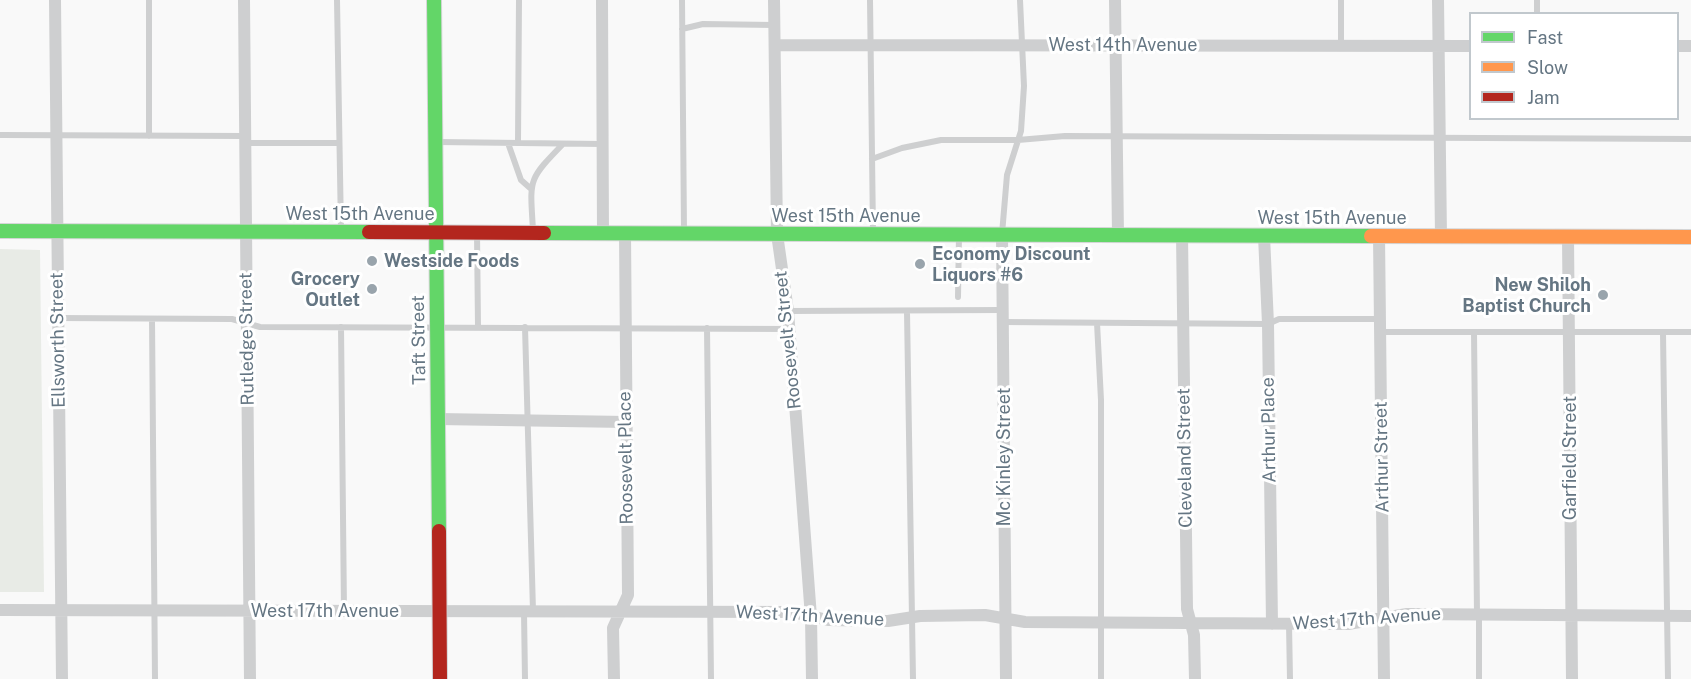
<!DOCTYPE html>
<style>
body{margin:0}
#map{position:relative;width:1691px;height:679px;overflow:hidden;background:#f9f9f9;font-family:"Public Sans",sans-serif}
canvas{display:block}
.legend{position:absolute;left:1469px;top:12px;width:210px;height:108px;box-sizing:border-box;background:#fff;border:2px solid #c1c8cd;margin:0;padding:8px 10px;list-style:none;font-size:18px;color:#657683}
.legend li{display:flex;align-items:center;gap:12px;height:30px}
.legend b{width:30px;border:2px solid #c1c8cd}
</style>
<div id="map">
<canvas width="1691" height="679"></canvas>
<ul class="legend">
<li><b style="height:8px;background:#63d668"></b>Fast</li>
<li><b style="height:8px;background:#ff974d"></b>Slow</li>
<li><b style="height:8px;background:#b3261e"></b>Jam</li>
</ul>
</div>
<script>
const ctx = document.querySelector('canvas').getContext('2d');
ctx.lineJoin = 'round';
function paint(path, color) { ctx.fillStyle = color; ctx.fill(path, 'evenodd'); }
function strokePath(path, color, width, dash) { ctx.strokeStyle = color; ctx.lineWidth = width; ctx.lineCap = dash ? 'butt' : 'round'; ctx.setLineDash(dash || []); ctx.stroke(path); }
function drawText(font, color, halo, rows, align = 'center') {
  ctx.font = font + ' "Public Sans",sans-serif'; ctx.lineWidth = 6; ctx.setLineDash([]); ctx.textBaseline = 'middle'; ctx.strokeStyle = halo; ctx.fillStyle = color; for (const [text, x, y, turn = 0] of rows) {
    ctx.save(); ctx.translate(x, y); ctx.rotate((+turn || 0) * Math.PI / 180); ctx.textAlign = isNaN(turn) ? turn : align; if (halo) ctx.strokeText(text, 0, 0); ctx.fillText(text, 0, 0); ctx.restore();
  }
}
paint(new Path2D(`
 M0 249 40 250 44 592H0Z`), '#e8ebe6');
const fast = new Path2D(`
 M434 0 439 531
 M0 231 369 232
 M544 233 1371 236`);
const slow = new Path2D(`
 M1371 236 1691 237`);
const jam = new Path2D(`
 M369 232 544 233
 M439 531 440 679`);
strokePath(fast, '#d5d6d7', 16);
strokePath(slow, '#d5d6d7', 16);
strokePath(jam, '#d5d6d7', 16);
strokePath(new Path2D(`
 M149 0V136
 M337 0 341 230
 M682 0 684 230
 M870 0 873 231
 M1341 0V46
 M1537 14V0
 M682 29 703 24 774 25
 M0 135 245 136
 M438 142 602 144
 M245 143H339
 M508 143 521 180 530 188
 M518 143 519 0
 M872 159 902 148 941 140H1018L1065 136 1691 139
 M533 230C530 179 527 181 563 144
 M477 233 478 327
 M1002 234 1007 175 1021 131 1024 86 1020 0
 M958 297 959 235
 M788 311 1002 310
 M907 312 913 679
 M59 318 232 319 260 327 789 329
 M152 319 155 679
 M1003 322 1268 324 1279 319H1380
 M1097 323 1101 400V679
 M341 327 344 611
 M525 327 533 611
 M707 328 711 679
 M1381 332H1691
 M1474 332 1477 614
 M1663 333 1668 679
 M524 612 525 679
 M1289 624 1290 679
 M1479 679V614`), '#cecfd0', 6);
strokePath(new Path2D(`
 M55 0 62 679
 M244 0 250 679
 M602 0 603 233
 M774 0 777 234 788 311 811 617 812 679
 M1115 0 1118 235
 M1438 0 1441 236
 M775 45 1470 46
 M1678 46H1691
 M1002 235 1006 679
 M1182 235 1187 609 1194 635 1195 679
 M1264 236 1268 324 1272 624
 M1379 236 1384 679
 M1568 237 1572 679
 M438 419 626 422
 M0 610 792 612 828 620 888 621 920 616 985 615 1025 622 1348 624 1407 614 1691 616
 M614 679 613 628 628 595 625 233`), '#cecfd0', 12);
strokePath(fast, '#63d668', 14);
strokePath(slow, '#ff974d', 14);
strokePath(jam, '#b3261e', 14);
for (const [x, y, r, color] of [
 [372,261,6,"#99a4ac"],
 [920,264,6,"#99a4ac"],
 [372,289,6,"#99a4ac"],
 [1603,295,6,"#99a4ac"]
]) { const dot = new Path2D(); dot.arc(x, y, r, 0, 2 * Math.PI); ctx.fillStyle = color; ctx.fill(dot); strokePath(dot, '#fff', 2); }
drawText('18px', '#657683', '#fff', [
 ["West 14th Avenue",1123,45],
 ["West 15th Avenue",360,214],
 ["West 15th Avenue",846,216],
 ["West 15th Avenue",1332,218],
 ["Rutledge Street",247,339,-91],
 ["Ellsworth Street",58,340,-91],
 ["Taft Street",419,340,-91],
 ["Roosevelt Street",788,340,-96],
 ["Arthur Place",1269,430,-91],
 ["Mc Kinley Street",1004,457,-90],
 ["Arthur Street",1382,457,-91],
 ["Roosevelt Place",626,458,-91],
 ["Cleveland Street",1185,458,-91],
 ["Garfield Street",1570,458,-90],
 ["West 17th Avenue",325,611],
 ["West 17th Avenue",810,616,3],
 ["West 17th Avenue",1367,619,-4]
]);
drawText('bold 18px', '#657683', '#fff', [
 ["Economy Discount",932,254],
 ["Liquors #6",932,275],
 ["Westside Foods",384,261],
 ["Grocery",360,279,"right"],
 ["Outlet",360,300,"right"],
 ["New Shiloh",1591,285,"right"],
 ["Baptist Church",1591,306,"right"]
], 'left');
</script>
